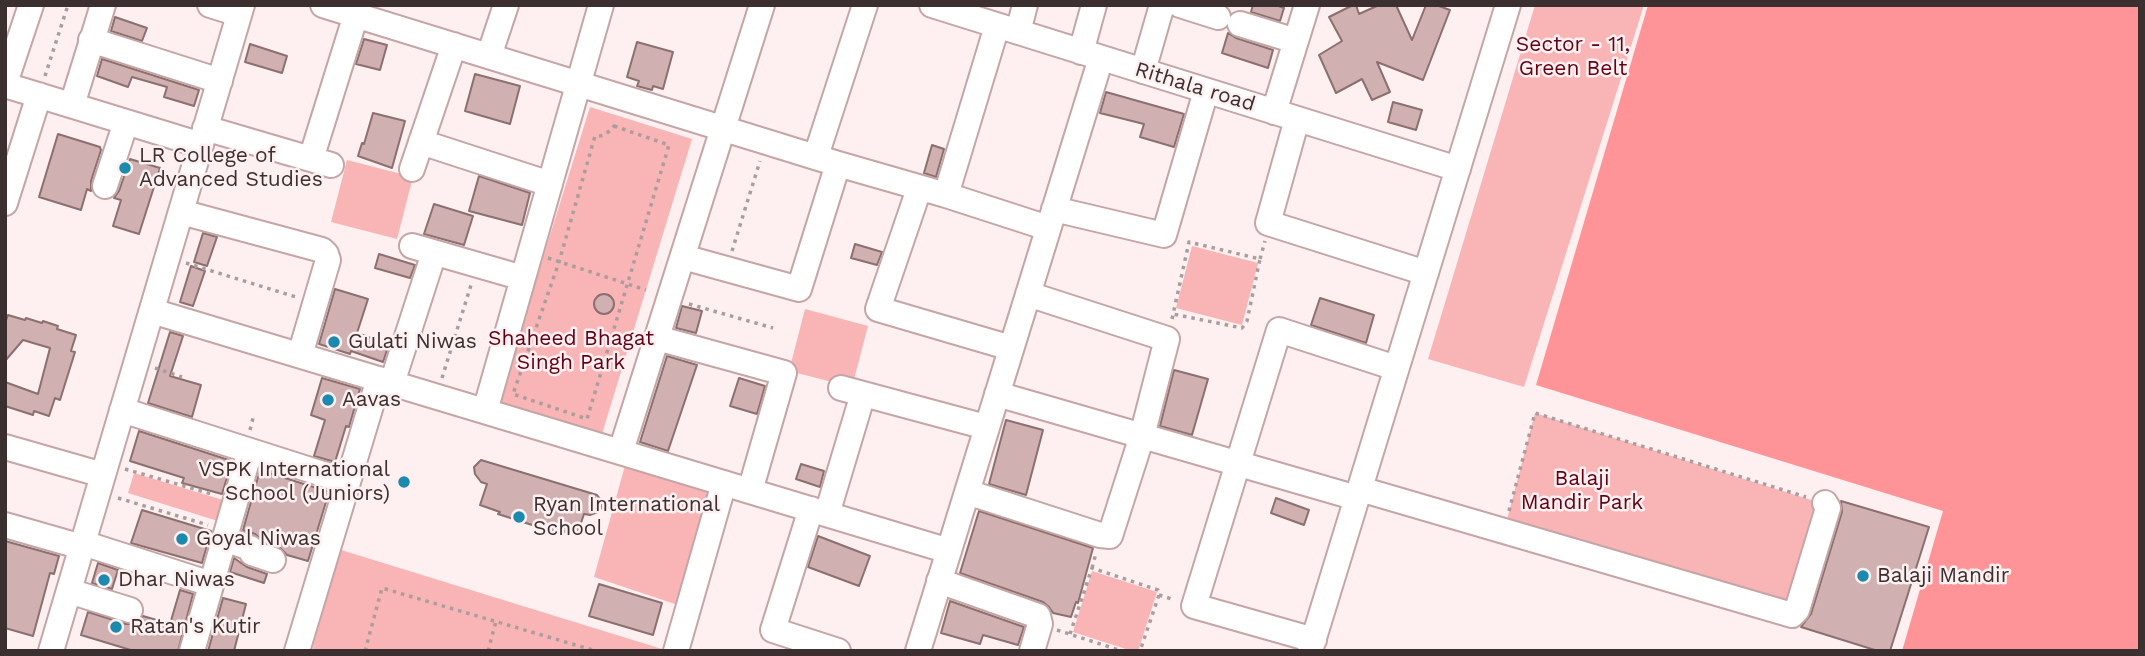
<!DOCTYPE html>
<style>
body{margin:0}
#map{position:relative;width:2145px;height:656px;overflow:hidden;background:#fef0f0;font-family:"Work Sans",sans-serif}
canvas{display:block}
.frame{position:absolute;inset:0;border:7px solid #3c2f2f;pointer-events:none}
</style>
<div id="map">
<canvas width="2145" height="656"></canvas>
<div class="frame"></div>
</div>
<script>
const ctx = document.querySelector('canvas').getContext('2d');
ctx.lineJoin = 'round';
function paint(path, color) { ctx.fillStyle = color; ctx.fill(path, 'evenodd'); }
function strokePath(path, color, width, dash) { ctx.strokeStyle = color; ctx.lineWidth = width; ctx.lineCap = dash ? 'butt' : 'round'; ctx.setLineDash(dash || []); ctx.stroke(path); }
function drawText(font, color, halo, rows, align = 'center') {
  ctx.font = font + ' "Work Sans",sans-serif'; ctx.lineWidth = 5; ctx.setLineDash([]); ctx.textBaseline = 'middle'; ctx.strokeStyle = halo; ctx.fillStyle = color; for (const [text, x, y, turn = 0] of rows) {
    ctx.save(); ctx.translate(x, y); ctx.rotate((+turn || 0) * Math.PI / 180); ctx.textAlign = isNaN(turn) ? turn : align; if (halo) ctx.strokeText(text, 0, 0); ctx.fillText(text, 0, 0); ctx.restore();
  }
}
paint(new Path2D(`
 M1535 5H1644L1524 387 1428 359Z
 M590 107 692 139 602 434 498 402Z
 M347 160 413 177 397 239 331 222Z
 M1192 246 1258 263 1242 325 1176 308Z
 M805 309 868 326 852 387 789 371Z
 M1535 413 1827 505 1792 614 1504 531Z
 M626 462 716 486 681 606 594 577Z
 M134 473 223 500 218 521 128 493Z
 M338 549 662 649 661 651H312Z
 M1092 571 1157 592 1138 651H1132L1073 632Z`), '#f9b4b5');
paint(new Path2D(`
 M1648 5H2140V651H1902L1943 511 1536 385Z`), '#ff9498');
const building = new Path2D(`
 M1253 5H1276L1284 8 1280 21 1251 12Z
 M1353 5H1356L1359 14 1379 5H1396L1412 40 1426 5H1436L1450 10 1423 80 1377 62 1390 92 1372 100 1362 79 1336 93 1319 55 1342 41 1329 17Z
 M115 17 147 28 142 41 111 31Z
 M1228 33 1236 38 1273 50 1268 68 1222 53Z
 M364 39 387 45 380 70 356 64Z
 M637 42 673 52 663 89 653 86 652 90 637 86 639 81 627 77Z
 M250 44 287 56 282 73 245 62Z
 M102 59 199 90 194 106 164 97 167 87 132 77 128 87 97 76Z
 M475 74 520 86 510 124 465 111Z
 M1106 92 1184 114 1174 147 1140 137 1144 124 1100 113Z
 M1393 102 1422 110 1416 130 1388 122Z
 M373 113 405 121 392 168 358 156 362 143 364 144Z
 M58 134 100 147 101 150 91 181V191L87 189 81 210 39 197Z
 M932 145 944 149 936 177 924 173Z
 M130 159 160 168 139 234 113 226 121 200 114 198 119 191Z
 M479 176 530 193 522 225 469 211Z
 M434 204 473 216 464 245 424 234Z
 M203 233 217 237 207 266 194 262Z
 M855 244 882 252 877 265 851 258Z
 M379 254 415 265 410 278 375 268Z
 M191 266 205 271 193 306 180 302Z
 M335 289 368 299 357 333 389 344 383 362 351 351 350 354 319 344Z
 M594 304a10 10 0 1 1 20 0a10 10 0 1 1-20 0Z
 M1320 298 1374 315 1366 343 1311 325Z
 M682 306 702 311 696 333 676 328Z
 M8 315 25 320 26 318 42 323 43 321 58 326 57 329 76 335 71 351 75 352 60 400 55 398 49 416 34 411 33 415 5 406V382L38 394 50 348 23 340 5 361V323Z
 M170 332 183 336 170 376 201 385 192 417 148 403Z
 M667 356 697 365 668 451 640 442Z
 M1174 370 1208 379 1192 435 1160 426Z
 M322 378 360 389 349 427 346 426 335 462 314 456 325 420 311 415Z
 M739 378 765 386 757 414 730 406Z
 M1006 420 1043 430 1026 495 989 484Z
 M139 431 232 461 222 494 182 483 184 478 130 461Z
 M481 460 597 495 601 500 602 507 598 512 590 515 584 514 577 535 555 529 554 532 498 514 500 512 480 505 487 484 481 482 475 474 474 467Z
 M801 464 824 471 820 487 796 479Z
 M260 470 329 492 308 561 287 555 278 546 263 541 255 534 243 530Z
 M1276 498 1309 510 1304 525 1271 513Z
 M1841 501 1929 527 1890 651H1878L1801 627 1811 614 1842 512Z
 M142 510 211 531 202 563 131 543Z
 M979 511 1093 548 1078 603 1076 602 1071 617 1053 613 1049 607 1043 602 960 573Z
 M818 536 870 556 859 586 808 567Z
 M5 541 59 556 54 574 50 573 33 636 5 628Z
 M234 558 247 567 267 574 264 583 230 572Z
 M98 563 118 570 112 589 92 583Z
 M599 584 662 603 653 635 589 616Z
 M180 590 193 594 178 651H134L81 635 88 612 126 624H134L143 616 170 624Z
 M223 598 246 604 234 651H208Z
 M950 601 1024 627 1018 645 983 635 980 644 941 633Z`);
paint(building, '#d0b0b0');
strokePath(building, '#8c6f6f', 2);
const minor = new Path2D(`
 M210 5 239 14
 M323 5 838 164 946 195 1048 228
 M932 5 1458 169
 M1180 5 1218 17
 M1240 24 1296 41
 M1018 32 1025 5
 M91 40 220 81
 M1081 52 1094 5
 M489 56 506 5
 M1143 71 1162 5
 M5 83 31 5
 M5 85 201 145
 M72 105 103 5
 M1274 112 1307 5
 M1297 119 1268 223 1426 273
 M205 128 331 165
 M421 142 550 184
 M816 156 865 5
 M311 159 359 5
 M412 169 454 45
 M105 186 126 122
 M919 189 878 309 1011 348
 M946 195 997 26
 M5 203 39 95
 M1054 209 1164 235 1206 91
 M181 212 322 250 326 254 328 260 300 355
 M412 246 523 278
 M683 257 799 289 838 164
 M152 311 949 551
 M657 338 784 373 750 491
 M392 383 434 253
 M841 388 986 427
 M997 394 1357 498
 M122 410 348 482
 M485 411 601 5
 M5 447 103 475
 M621 451 762 5
 M1360 489 1792 615 1797 610 1828 508 1825 503
 M967 492 1100 535 1110 536 1142 436 1167 339 1028 294
 M811 509 773 630 838 651
 M827 514 863 394
 M5 525 82 547
 M224 539 250 548 252 553 273 560
 M83 543 211 584
 M939 581 1038 616 1040 624 1032 651
 M69 591 130 610
 M1314 640 1194 606 1279 330 1396 368
 M51 651 242 5
 M192 651 250 451
 M297 651 379 379
 M676 651 724 483
 M918 651 1101 58
 M1310 651 1508 5`);
strokePath(minor, '#c5a5a5', 28);
strokePath(new Path2D(`
 M45 76 68 5
 M614 126 669 145 587 419 513 394 559 262 595 136C604 137 609 132 614 126Z
 M732 251 760 161
 M548 258 646 290
 M1260 259 1265 241
 M186 263 296 297
 M689 304 773 328
 M1172 319 1189 242 1260 259 1247 321 1242 328 1173 314
 M155 368 182 377
 M442 378 471 285
 M250 430 254 414
 M125 469 215 495
 M118 498 208 525
 M1509 511 1535 413 1806 497
 M1092 568 1096 553
 M1159 595 1175 600
 M1057 630 1122 651
 M1070 634 1092 568 1158 590 1159 595 1140 651
 M365 651 382 588 596 651
 M488 651 496 621`), '#ab9d9d', 3.5, [3.5, 5]);
strokePath(minor, '#fff', 24);
for (const [x, y, r, color] of [
 [125,168,7,"#1c89af"],
 [334,342,7,"#1c89af"],
 [328,400,7,"#1c89af"],
 [404,482,7,"#1c89af"],
 [519,517,7,"#1c89af"],
 [182,539,7,"#1c89af"],
 [1863,576,7,"#1c89af"],
 [104,580,7,"#1c89af"],
 [116,627,7,"#1c89af"]
]) { const dot = new Path2D(); dot.arc(x, y, r, 0, 2 * Math.PI); ctx.fillStyle = color; ctx.fill(dot); strokePath(dot, '#fef0f0', 2.5); }
drawText('21px', '#620017', '#fef0f0', [
 ["Sector - 11,",1573,45],
 ["Green Belt",1573,69],
 ["Shaheed Bhagat",571,339],
 ["Singh Park",571,363],
 ["Balaji",1582,479],
 ["Mandir Park",1582,503]
]);
drawText('21px', '#3c2f2f', '#fef0f0', [
 ["Rithala road",1195,87,17]
]);
drawText('21px', '#3c2f2f', '#fef0f0', [
 ["LR College of",139,156],
 ["Advanced Studies",139,180],
 ["Gulati Niwas",348,342],
 ["Aavas",342,400],
 ["VSPK International",390,470,"right"],
 ["School (Juniors)",390,494,"right"],
 ["Ryan International",533,505],
 ["School",533,529],
 ["Goyal Niwas",196,539],
 ["Balaji Mandir",1877,576],
 ["Dhar Niwas",118,580],
 ["Ratan's Kutir",130,627]
], 'left');
</script>
